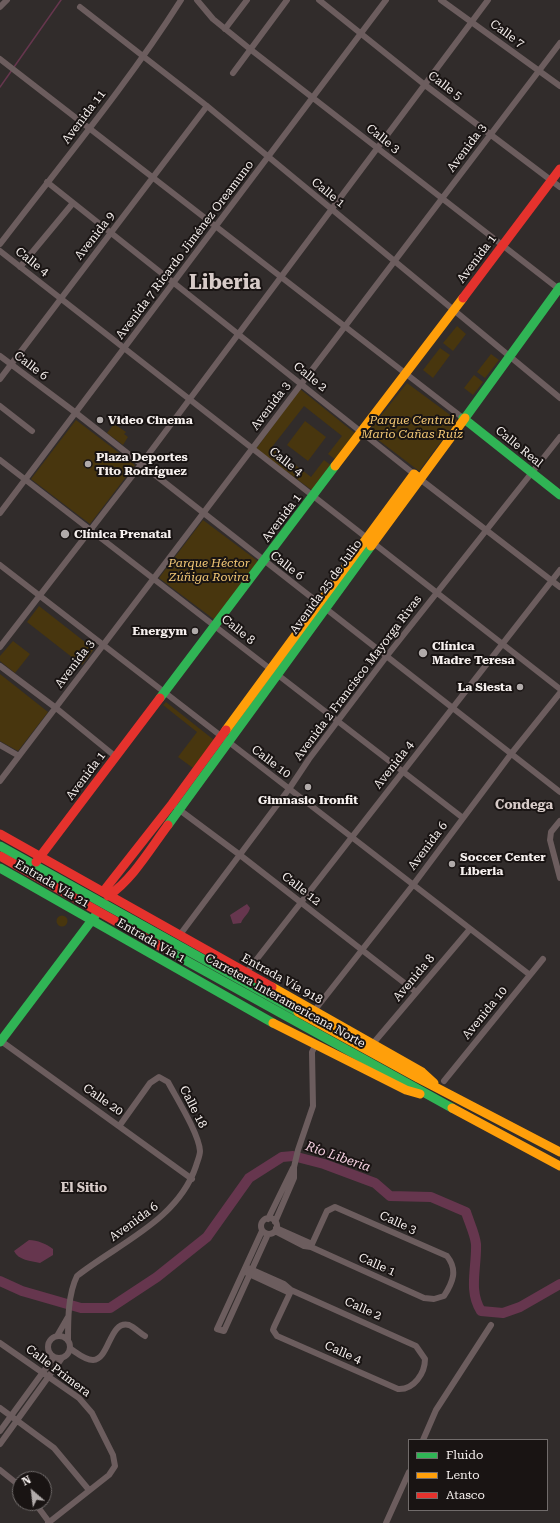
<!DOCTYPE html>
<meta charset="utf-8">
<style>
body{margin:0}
#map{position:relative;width:560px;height:1523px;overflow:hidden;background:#312c2b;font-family:"Roboto Serif",serif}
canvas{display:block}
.legend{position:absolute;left:408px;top:1439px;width:140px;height:72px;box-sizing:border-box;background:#191413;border:1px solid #716c6b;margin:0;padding:5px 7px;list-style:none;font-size:12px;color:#f6f0ee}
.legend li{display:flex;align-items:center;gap:8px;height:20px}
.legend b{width:20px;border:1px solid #716c6b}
.north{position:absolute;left:12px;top:1471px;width:40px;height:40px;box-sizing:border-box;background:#191413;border:1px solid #716c6b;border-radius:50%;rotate:332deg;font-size:11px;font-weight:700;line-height:16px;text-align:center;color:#f6f0ee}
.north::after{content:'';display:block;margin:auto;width:14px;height:18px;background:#b1abaa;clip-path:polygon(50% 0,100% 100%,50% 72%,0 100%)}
</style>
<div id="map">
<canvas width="560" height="1523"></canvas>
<ul class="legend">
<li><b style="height:5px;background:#30b455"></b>Fluido</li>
<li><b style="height:5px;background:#ff9f0a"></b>Lento</li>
<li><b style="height:5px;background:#e5322d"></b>Atasco</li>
</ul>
<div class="north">N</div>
</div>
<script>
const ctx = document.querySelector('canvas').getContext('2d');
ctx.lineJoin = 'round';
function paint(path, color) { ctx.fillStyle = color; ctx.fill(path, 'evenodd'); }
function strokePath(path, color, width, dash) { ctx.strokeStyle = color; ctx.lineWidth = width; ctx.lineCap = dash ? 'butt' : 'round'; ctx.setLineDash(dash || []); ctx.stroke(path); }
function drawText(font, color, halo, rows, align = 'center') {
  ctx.font = font + ' "Roboto Serif",serif'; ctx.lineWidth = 4; ctx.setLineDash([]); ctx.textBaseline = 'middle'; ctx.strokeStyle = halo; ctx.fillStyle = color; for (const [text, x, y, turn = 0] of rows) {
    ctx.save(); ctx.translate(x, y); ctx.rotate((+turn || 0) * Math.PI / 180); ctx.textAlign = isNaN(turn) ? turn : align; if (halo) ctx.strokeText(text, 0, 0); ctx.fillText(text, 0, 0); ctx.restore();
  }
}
paint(new Path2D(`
 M457 326 466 334 453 351 443 343Z
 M440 348 450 355 433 378 423 370Z
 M491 354 499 360 485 378 477 372Z
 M474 375 483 382 473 395 464 388Z
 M407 383 457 420 419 471 368 432Z
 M300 389 356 434 336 460 328 454 342 436 304 406 272 447 311 477 324 460 332 466 313 491 256 449Z
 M76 420 135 465 90 524 31 479Z
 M305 421 326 437 308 461 287 445Z
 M114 424 126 432 124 434 128 437 123 445 107 433Z
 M203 520 259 562 215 620 159 578Z
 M39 606 94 649 82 665 27 622Z
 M13 641 30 654 15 673 0 661V656Z
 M0 674 48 712 18 751 0 741Z
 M166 702 214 740 193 768 178 757 197 732 163 705Z
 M56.5 921a5.5 5.5 0 1 1 11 0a5.5 5.5 0 1 1-11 0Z`), '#48360e');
paint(new Path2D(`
 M247 904 250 908C249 914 243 917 241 923L233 924 230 915Z
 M29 1240C37 1240 47 1244 53 1249V1255L40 1263C31 1261 18 1260 14 1251Z`), '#66364e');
strokePath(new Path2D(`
 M14 67 61 0
 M0 87 12 70`), '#66364e', 1.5);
strokePath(new Path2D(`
 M0 1281 22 1291 81 1308H110L157 1277 207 1237 249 1178 282 1157 293 1156 324 1164 375 1183 390 1196 431 1197 466 1212C469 1222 475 1234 476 1244 477 1267 468 1291 481 1311L503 1313 520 1307 560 1284`), '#66364e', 10);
strokePath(new Path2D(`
 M197 0 213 19 250 49 560 290
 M319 0 425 85 560 187
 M441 0 560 86
 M0 7 7 0
 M80 7 207 106 560 398
 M225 29 247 0
 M0 59 463 418
 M233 73 287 0
 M47 182 414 474
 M0 244C61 164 127 85 181 0
 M0 251 560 689
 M20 267 73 203
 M0 356 76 413 560 792
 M0 379 207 106
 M0 406 32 431
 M0 460 463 818
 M420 479 560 587
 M0 513 386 0
 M0 565 530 975
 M0 647 136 471 488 0
 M0 666 56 708 116 757
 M0 745 19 756
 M0 781 560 43
 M177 808 240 855 416 992
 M560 821 551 832 550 840 560 878
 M179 936 289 789 309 759 386 657 560 437
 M246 973 560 570
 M314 1011 413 885 511 754 560 693
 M376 1040 470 929
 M1 1041 192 1179
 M444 1081 543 959
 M261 1226a8 8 0 1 1 16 0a8 8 0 1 1-16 0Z
 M268 1219 293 1168
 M275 1222 294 1178V1167L298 1150 313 1106 312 1052 315 1046
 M262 1231 217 1329 224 1331 268 1234
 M275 1231 304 1246 311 1247 312 1244 276 1228
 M311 1247 424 1298 434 1299 444 1296C453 1282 458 1270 447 1256L335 1207 327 1211 312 1244
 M247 1273 290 1293 291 1290 284 1284 248 1268
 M290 1293 274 1327 273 1330 277 1336 398 1389C414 1390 425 1373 425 1359L416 1346 291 1290
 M48 1347a11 11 0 1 1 22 0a11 11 0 1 1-22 0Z
 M57 1336 68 1317
 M68 1340C68 1320 68 1294 77 1276 119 1243 178 1220 196 1166 197 1162 200 1156 200 1151 199 1134 177 1099 168 1082L159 1077 150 1083 120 1125
 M0 1343 79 1398 92 1413 113 1455 115 1466 109 1475 48 1523
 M71 1349C77 1353 85 1360 93 1360 110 1359 109 1320 129 1325 134 1327 140 1333 145 1336
 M0 1408 54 1448 89 1490
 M0 1431 54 1357
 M423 1440 436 1410 491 1325
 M0 1444 62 1358
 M0 1470 20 1486
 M35 1503 49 1522
 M386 1523 409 1472`), '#6c5d5e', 6);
strokePath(new Path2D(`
 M463 418 560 495
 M465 418 560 287
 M160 698 335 466
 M168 825 371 546
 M0 846 298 1012
 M0 868 273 1023
 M165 949 452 1108
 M0 1042 95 916`), '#30b455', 9);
strokePath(new Path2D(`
 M335 466 463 298
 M371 546 465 418
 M226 730 414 474 420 479
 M272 987 422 1072 434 1083
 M298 1012 418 1078 560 1152
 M273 1023 406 1090 420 1094
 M452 1108 560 1166`), '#ff9f0a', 9);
strokePath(new Path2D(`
 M463 298 560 169
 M168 825C150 849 133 879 108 896L106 888 172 804 226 730
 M0 834 272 987
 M0 856 165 949
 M36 862 160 698`), '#e5322d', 9);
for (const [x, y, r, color] of [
 [100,420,4,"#b1abaa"],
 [88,464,4,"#b1abaa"],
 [65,534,5,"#b1abaa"],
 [195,631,4,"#b1abaa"],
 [423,653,5,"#b1abaa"],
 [520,687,4,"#b1abaa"],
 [308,787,4,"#b1abaa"],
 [452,864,4,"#b1abaa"]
]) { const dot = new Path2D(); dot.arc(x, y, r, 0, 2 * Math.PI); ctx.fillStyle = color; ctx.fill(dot); strokePath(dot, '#191413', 1.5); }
drawText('12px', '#f6f0ee', '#191413', [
 ["Calle 7",507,34,36],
 ["Calle 5",445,86,37],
 ["Avenida 11",84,117,-53],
 ["Calle 3",383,139,38],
 ["Avenida 3",467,148,-53],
 ["Calle 1",328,193,39],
 ["Avenida 9",95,236,-52],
 ["Avenida 7 Ricardo Jiménez Oreamuno",185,250,-53],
 ["Avenida 1",477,259,-53],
 ["Calle 4",32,262,38],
 ["Calle 6",31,366,37],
 ["Calle 2",310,377,39],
 ["Avenida 3",271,406,-53],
 ["Calle Real",519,447,39],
 ["Calle 4",286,462,38],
 ["Avenida 1",282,518,-53],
 ["Calle 6",287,566,38],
 ["Avenida 25 de Julio",326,587,-54],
 ["Calle 8",238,630,39],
 ["Avenida 3",75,664,-53],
 ["Avenida 2 Francisco Mayorga Rivas",358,678,-53],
 ["Calle 10",271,762,37],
 ["Avenida 4",394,765,-52],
 ["Avenida 1",86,776,-53],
 ["Avenida 6",428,846,-53],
 ["Entrada Vía 21",52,884,30],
 ["Calle 12",301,889,38],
 ["Entrada Vía 1",151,941,30],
 ["Avenida 8",414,978,-50],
 ["Entrada Vía 918",282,979,29],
 ["Carretera Interamericana Norte",285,1001,29],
 ["Avenida 10",485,1013,-51],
 ["Calle 20",103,1100,35],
 ["Calle 18",193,1107,63],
 ["Avenida 6",134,1222,-36],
 ["Calle 3",398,1223,24],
 ["Calle 1",377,1265,24],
 ["Calle 2",363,1309,24],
 ["Calle 4",343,1353,24],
 ["Calle Primera",58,1371,37]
]);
drawText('bold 12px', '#f6f0ee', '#191413', [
 ["Video Cinema",108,420],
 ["Plaza Deportes",96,457],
 ["Tito Rodríguez",96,471],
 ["Clínica Prenatal",74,534],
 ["Energym",187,631,"right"],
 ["Clínica",432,646],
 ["Madre Teresa",432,660],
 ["La Siesta",512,687,"right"],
 ["Gimnasio Ironfit",308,800,"center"],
 ["Soccer Center",460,857],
 ["Liberia",460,871]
], 'left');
drawText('italic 12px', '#f3c876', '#191413', [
 ["Parque Central",412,420],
 ["Mario Cañas Ruíz",412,434],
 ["Parque Héctor",209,563],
 ["Zúñiga Rovira",209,577]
]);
drawText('bold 13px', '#d7cbc8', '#191413', [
 ["Condega",524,805],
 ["El Sitio",84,1188]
]);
drawText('italic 13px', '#f5d1e1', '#191413', [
 ["Río Liberia",338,1157,19]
]);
drawText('bold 20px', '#d7cbc8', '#191413', [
 ["Liberia",225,283]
]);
</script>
